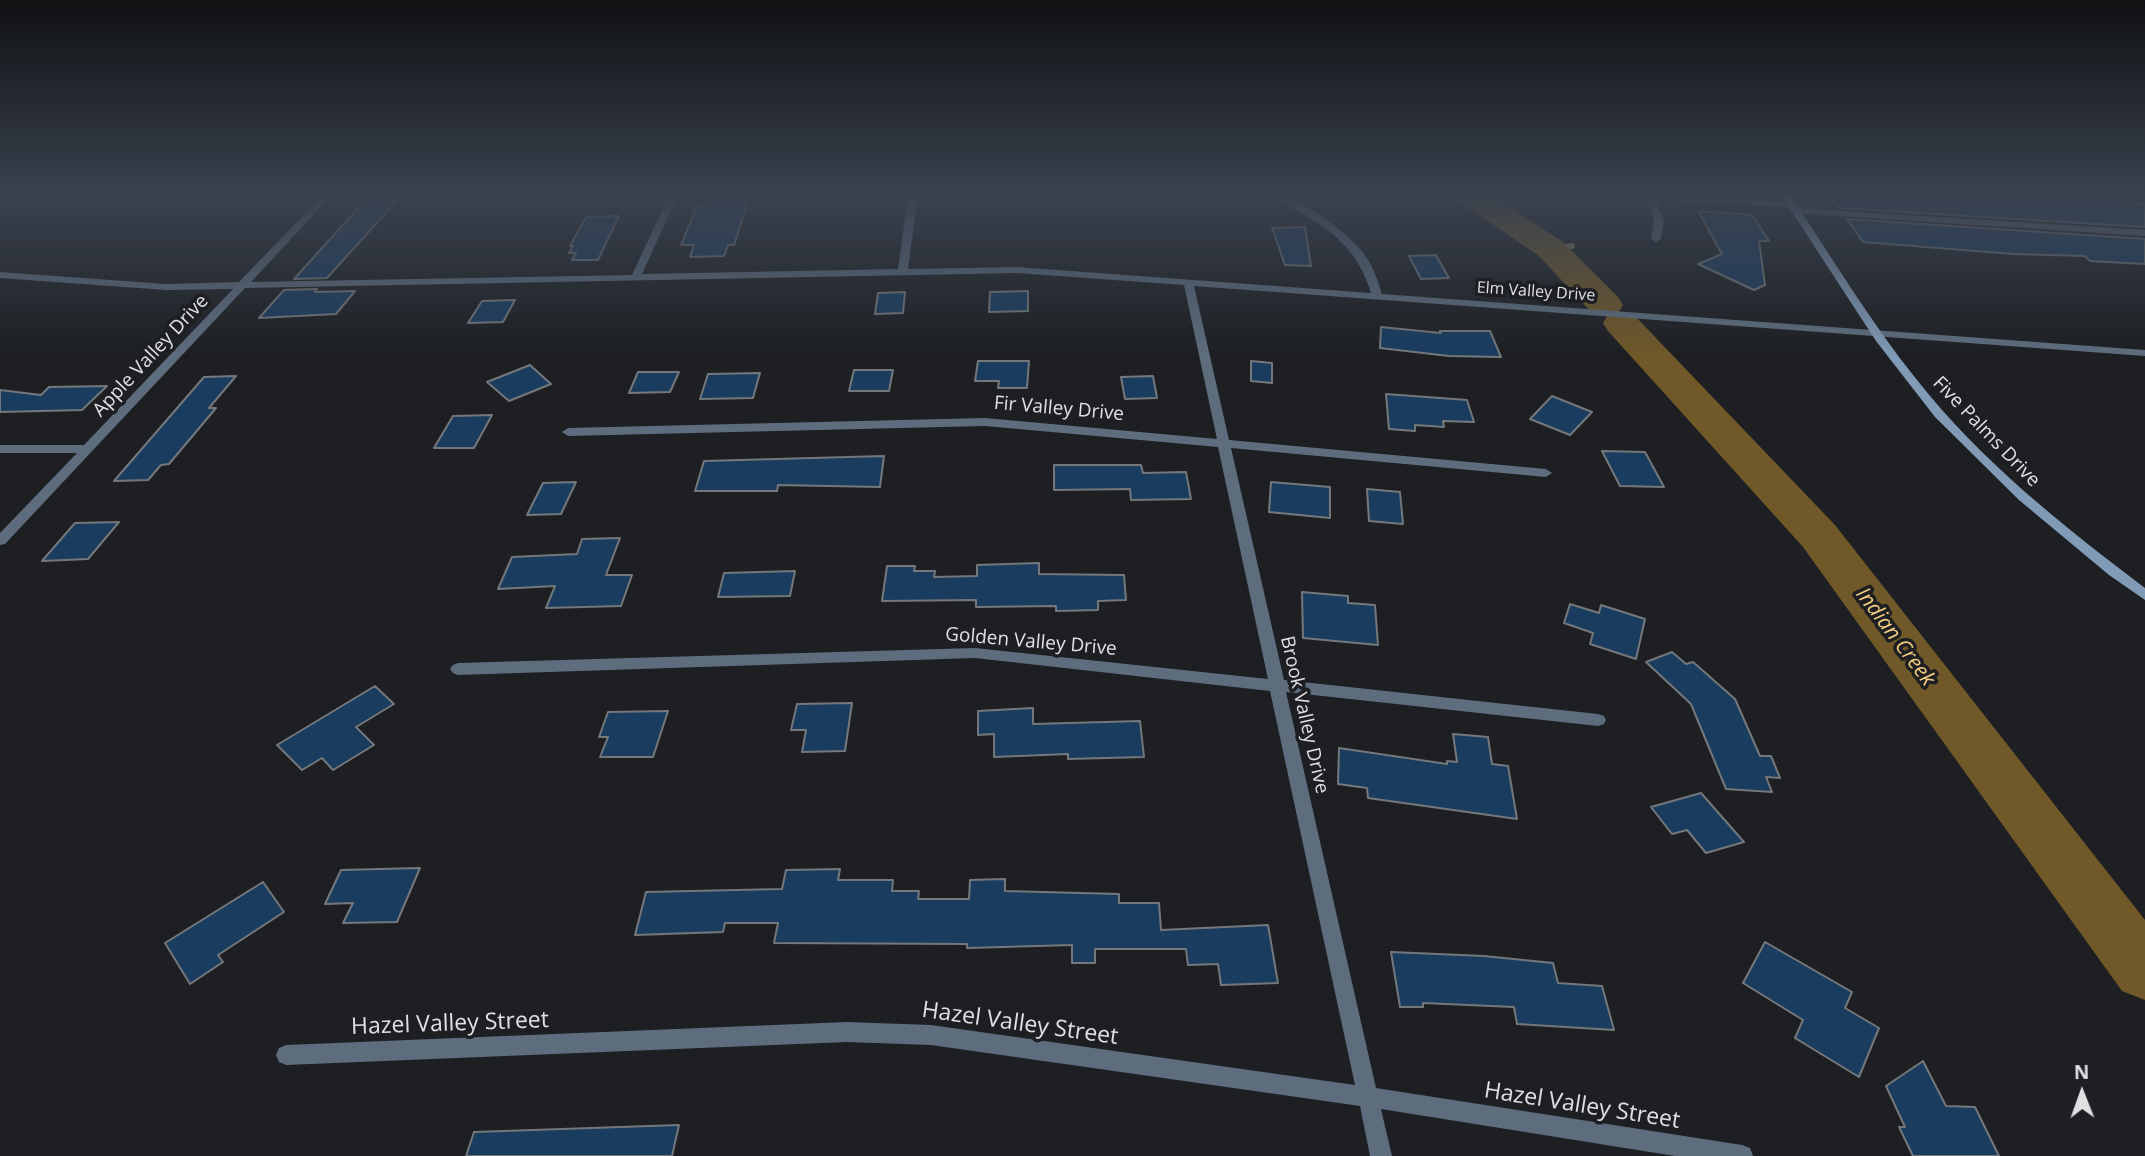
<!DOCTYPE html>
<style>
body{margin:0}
#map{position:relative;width:2145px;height:1156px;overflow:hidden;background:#1d1f22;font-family:"Open Sans",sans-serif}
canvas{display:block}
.north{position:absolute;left:2047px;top:1058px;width:70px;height:70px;-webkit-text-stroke:5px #1d1f22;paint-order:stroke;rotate:359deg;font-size:19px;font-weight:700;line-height:28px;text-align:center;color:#dee0e2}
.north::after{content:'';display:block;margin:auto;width:24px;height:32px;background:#dee0e2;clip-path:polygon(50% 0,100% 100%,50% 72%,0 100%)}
</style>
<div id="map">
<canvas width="2145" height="1156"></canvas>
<div class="north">N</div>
</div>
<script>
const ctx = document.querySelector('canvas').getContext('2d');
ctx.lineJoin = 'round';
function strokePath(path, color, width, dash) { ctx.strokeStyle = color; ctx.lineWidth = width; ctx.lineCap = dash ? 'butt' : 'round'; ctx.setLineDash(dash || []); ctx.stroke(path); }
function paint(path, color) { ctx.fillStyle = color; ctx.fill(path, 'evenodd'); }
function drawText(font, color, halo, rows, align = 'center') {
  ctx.font = font + ' "Open Sans",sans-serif'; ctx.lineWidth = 7; ctx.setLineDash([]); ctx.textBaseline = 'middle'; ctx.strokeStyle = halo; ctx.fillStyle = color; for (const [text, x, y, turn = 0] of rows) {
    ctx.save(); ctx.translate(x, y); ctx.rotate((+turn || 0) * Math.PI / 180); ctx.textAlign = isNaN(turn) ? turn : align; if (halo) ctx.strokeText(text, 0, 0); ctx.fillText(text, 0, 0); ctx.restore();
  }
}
strokePath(new Path2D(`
 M1551 249 1572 246`), '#918160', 6);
paint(new Path2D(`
 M1456 195H1492L1563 242 1618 297 1623 305 1618 313 1605 316 1592 313 1539 256 1460 202Z
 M1621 312 1634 315 1835 525 2145 920V1000L2122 991 1803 547 1608 331 1603 323 1608 315Z`), '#705828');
const building = new Path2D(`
 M370 195H402L327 278 294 279Z
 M710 195H750L734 245H728L724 256 690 257 694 245H681L697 206H705Z
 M1829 195 2117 196 2124 203 2145 204V227L1838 208Z
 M1698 211 1752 215 1769 241H1759L1765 285 1754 290 1698 264 1722 254Z
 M619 216 598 260H572L576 253H569L573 246H570L586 217Z
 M1847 219 2145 239V264L2090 261 2085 256 2013 254 1863 242Z
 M1305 227 1311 266 1285 265 1272 228Z
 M1436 255 1449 278 1421 279 1409 256Z
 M317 289 315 292 355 291 336 314 259 318 284 290Z
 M1028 291V311L989 312 990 292Z
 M905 292 903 313 875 314 878 293Z
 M515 300 503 322 468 323 482 301Z
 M1381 327 1441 333 1440 331H1490L1501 357 1449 356 1380 348Z
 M978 361H1029L1027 388H998L999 381H975Z
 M1251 361 1272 363V383L1251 381Z
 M530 365 551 384 509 401 487 382Z
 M854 370H893L889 391H849Z
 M638 372H679L670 392 629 393Z
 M760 373 753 398 700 399 708 374Z
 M236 376 209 408H216L169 464 161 465 148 480 114 481 204 377Z
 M1153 376 1157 398 1125 399 1121 377Z
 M107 386 82 410 0 412V390L41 395 49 387Z
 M1386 394 1467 400 1474 422 1443 421 1444 427 1415 425V431L1389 429Z
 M1552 396 1592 412 1570 435 1530 419Z
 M492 415 474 448H434L453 416Z
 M1602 451 1645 452 1664 487 1620 486Z
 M884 456 880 487 778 485 777 491H695L704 461Z
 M1054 465H1141L1143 473 1186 472 1191 499 1131 500 1130 489 1054 490Z
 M576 482 561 514 527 515 543 483Z
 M1271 482 1330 487V518L1269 512Z
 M1367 489 1400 492 1403 524 1369 521Z
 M119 522 88 559 42 561 75 523Z
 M620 538 606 575H632L621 606 546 608 555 586 498 589 512 557 577 554 582 539Z
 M1039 563V574L1124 575 1126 600 1098 601V610L1056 611V606L976 607V600L882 601 887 566H915L914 571H935L934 577 977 576V565Z
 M795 571 790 596 718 597 724 573Z
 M1302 592 1348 596V603L1375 605 1378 645 1303 638Z
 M1570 604 1599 613 1601 605 1645 619 1636 659 1590 644 1593 633 1564 623Z
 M1672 652 1686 664 1693 662 1735 699 1760 756H1771L1780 778 1766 777 1772 792 1726 789 1691 704 1646 662Z
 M375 686 394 704 356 727 374 745 333 770 322 758 302 770 277 745Z
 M852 703 845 751 802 752 806 730H791L797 704Z
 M1033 708V724L1140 721 1144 757 1068 759V754L994 757V734L978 735V711Z
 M668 711 653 757H600L608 737H599L608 712Z
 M1453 734 1488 737 1492 764 1508 766 1517 819 1368 798 1367 788 1338 784 1339 748 1447 764V761L1457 762Z
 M1701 793 1744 842 1706 853 1687 830 1672 834 1651 807Z
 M420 868 397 922 343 923 353 903 325 904 341 870Z
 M840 869 838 880H893L892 891H919L918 899H969L970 880 1005 879V891L1119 894V903H1159L1161 930 1268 925 1278 983 1221 985 1218 964 1188 965 1186 949H1095V963H1072V945L967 948V944L774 943 778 923H725L723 932 635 935 646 892 782 889 786 870Z
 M263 882 284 912 218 955 223 962 190 984 165 943Z
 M1765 942 1852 992 1845 1008 1879 1028 1859 1077 1795 1038 1803 1020 1743 983Z
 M1391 952 1484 956 1553 963 1558 983 1602 986 1614 1030 1517 1024 1514 1007 1423 1003V1007H1400Z
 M1923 1061 1946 1106 1975 1107 1999 1156H1913L1899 1127H1905L1886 1086Z
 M679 1125 672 1156H466L474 1132Z`);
paint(building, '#193c5f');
strokePath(building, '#75787b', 2);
paint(new Path2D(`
 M323 195H332L251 282 632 275 669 195H678L642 274 898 269 908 195H918L908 269 1017 267 1371 293C1360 255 1336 232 1301 213 1290 207 1278 203 1268 195 1300 195 1349 232 1367 258 1374 269 1378 281 1382 294L2145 350V356L1194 286 1229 440 1546 469 1552 473 1546 477 1231 448 1284 680 1598 714 1604 716 1606 720 1604 724 1598 726 1286 692 1376 1088 1742 1145 1750 1148 1753 1156H1675L1381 1109 1392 1156H1370L1360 1106 931 1045 847 1042 286 1065 279 1062 276 1055 279 1048 286 1045 847 1022 931 1025 1355 1085 1270 691 975 658 458 675 453 673 450 669 453 665 458 663 975 648 1268 679 1218 447 985 426 568 436 562 432 568 428 985 418 1217 439 1184 285 1017 273 245 288 5 544 0 545V533L77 453H0V445H84L233 289 166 290 0 278V272L166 284 239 282Z
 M1645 195H1683L1792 202 1797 205 1792 208 1655 199 1664 220 1661 239 1656 242 1651 239 1654 220Z
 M1796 208 2145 230V236L1793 213 1791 211Z`), '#5e6d7e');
paint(new Path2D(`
 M1781 195H1790C1832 257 1870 322 1917 380 1981 461 2063 526 2145 588V600L2109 575 2019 500 1935 417 1876 341Z`), '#819bb6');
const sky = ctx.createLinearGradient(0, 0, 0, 357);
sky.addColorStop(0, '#101113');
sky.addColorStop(0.55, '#3a424f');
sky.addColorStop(1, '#3a424f00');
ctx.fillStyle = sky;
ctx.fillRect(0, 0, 2145, 357);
drawText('16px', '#dee0e2', '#1d1f22', [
 ["Elm Valley Drive",1536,292,4]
]);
drawText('19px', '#dee0e2', '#1d1f22', [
 ["Apple Valley Drive",151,356,-47],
 ["Fir Valley Drive",1059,409,5],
 ["Five Palms Drive",1986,432,46],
 ["Golden Valley Drive",1031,642,5],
 ["Brook Valley Drive",1304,715,77]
]);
drawText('italic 21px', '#f3cc82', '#1d1f22', [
 ["Indian Creek",1895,637,53]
]);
drawText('23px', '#dee0e2', '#1d1f22', [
 ["Hazel Valley Street",450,1024,-2],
 ["Hazel Valley Street",1020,1024,8],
 ["Hazel Valley Street",1582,1106,9]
]);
</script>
